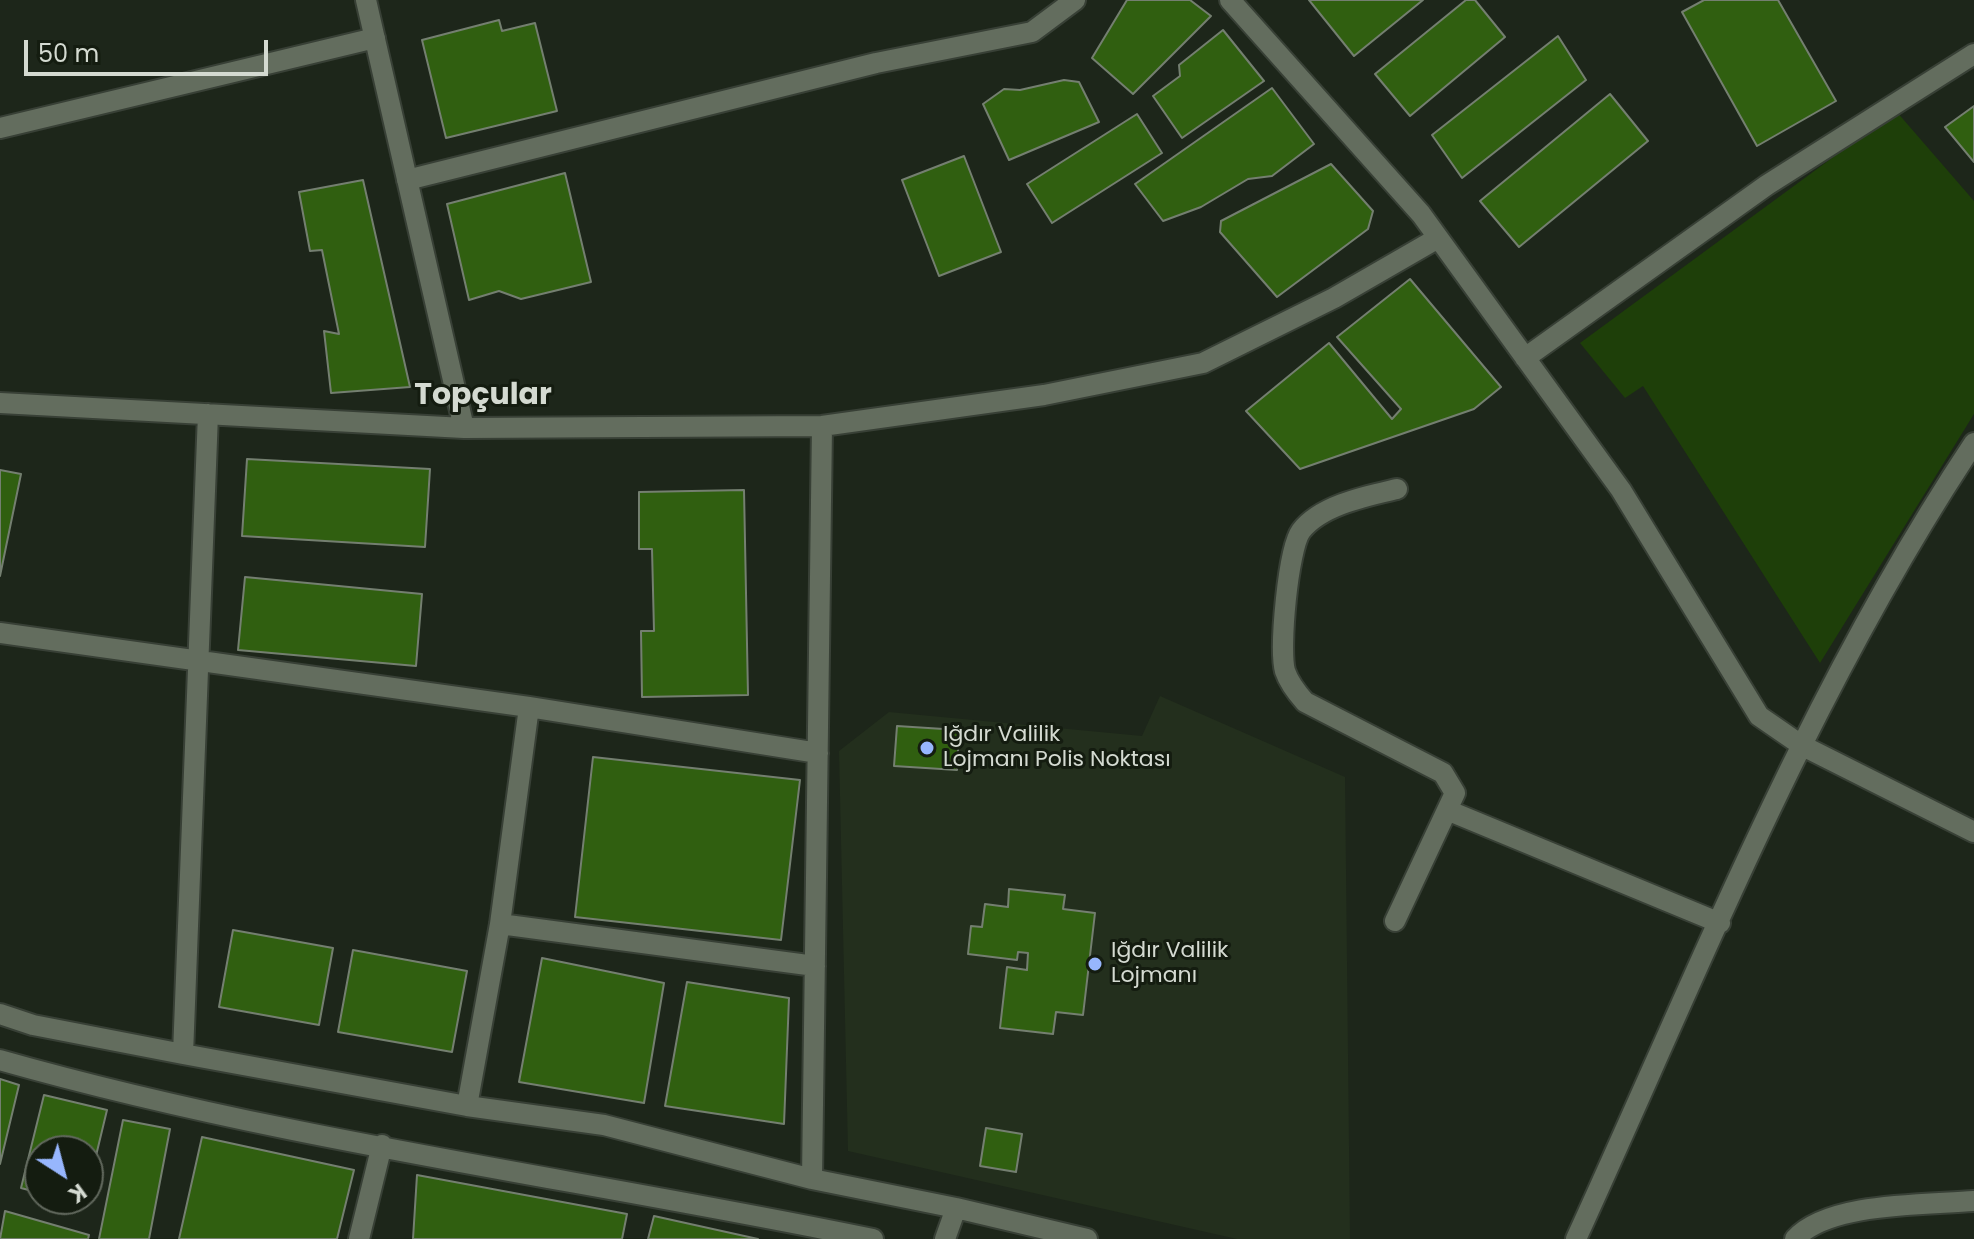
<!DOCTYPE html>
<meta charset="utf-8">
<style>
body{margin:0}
#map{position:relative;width:1974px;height:1239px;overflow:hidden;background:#1d261a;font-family:Poppins,sans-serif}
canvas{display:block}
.north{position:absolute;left:24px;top:1135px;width:80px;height:80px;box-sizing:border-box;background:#141c10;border:2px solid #61685d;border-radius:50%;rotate:144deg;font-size:22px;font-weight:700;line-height:32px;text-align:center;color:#d4dad1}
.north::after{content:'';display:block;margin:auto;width:28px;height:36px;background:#97b6fd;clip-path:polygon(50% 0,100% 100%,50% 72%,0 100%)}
.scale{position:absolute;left:24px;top:40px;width:244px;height:36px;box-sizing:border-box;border:4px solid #d4dad1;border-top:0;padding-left:10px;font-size:24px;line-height:28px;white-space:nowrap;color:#d4dad1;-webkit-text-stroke:6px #141c10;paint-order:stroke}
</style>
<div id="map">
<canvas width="1974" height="1239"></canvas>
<div class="north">K</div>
<div class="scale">50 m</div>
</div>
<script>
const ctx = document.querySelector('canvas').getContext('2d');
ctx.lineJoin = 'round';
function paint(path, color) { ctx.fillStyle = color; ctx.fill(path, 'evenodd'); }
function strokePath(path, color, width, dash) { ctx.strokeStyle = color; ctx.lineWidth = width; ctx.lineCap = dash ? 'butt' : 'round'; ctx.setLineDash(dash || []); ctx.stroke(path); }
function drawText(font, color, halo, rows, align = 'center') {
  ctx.font = font + ' Poppins,sans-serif'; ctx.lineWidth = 6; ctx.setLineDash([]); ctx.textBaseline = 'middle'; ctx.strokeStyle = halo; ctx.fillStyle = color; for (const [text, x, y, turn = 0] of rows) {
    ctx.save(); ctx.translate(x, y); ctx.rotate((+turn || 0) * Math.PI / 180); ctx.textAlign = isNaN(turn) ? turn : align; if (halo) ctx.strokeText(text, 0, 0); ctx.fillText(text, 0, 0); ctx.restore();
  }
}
paint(new Path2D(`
 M1160 696 1345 777 1350 1239H1237L848 1151 839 751 889 712 1142 736Z`), '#232f1d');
paint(new Path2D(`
 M1896 111 1974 201V414L1820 663 1643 386 1625 398 1580 343Z`), '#1e3f09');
const building = new Path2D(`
 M1127 0H1190L1211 16 1133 94 1092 58Z
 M1309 0H1423L1354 56Z
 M1466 0H1475L1505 37 1410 116 1375 74Z
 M1704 0H1778L1836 101 1757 146 1682 12Z
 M499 20 502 31 535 23 557 111 446 138 422 40Z
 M1223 30 1264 81 1182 138 1153 96 1180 76 1179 65Z
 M1558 36 1586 80 1462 178 1432 135Z
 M1064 80 1079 82 1099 122 1009 160 983 104 1004 89 1020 90Z
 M1272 88 1314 144 1272 176 1248 179 1201 207 1163 221 1135 184Z
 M1610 94 1648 141 1519 247 1480 201Z
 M1974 106V162L1945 127Z
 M1137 114 1162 153 1052 223 1027 184Z
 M964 156 1001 252 939 276 902 180Z
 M1331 164 1373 211 1368 229 1277 297 1220 232 1221 221Z
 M565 173 591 282 521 299 499 291 469 300 447 204Z
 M363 180 410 387 331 393 324 331 339 334 322 250 310 251 299 192Z
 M1410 279 1501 387 1474 409 1300 469 1246 411 1329 343 1392 419 1401 409 1337 337Z
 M247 459 430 469 425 547 242 536Z
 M0 470 21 474 0 576Z
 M744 490 748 695 642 697 641 631H654L652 549H639V492Z
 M245 577 422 594 416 666 238 650Z
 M897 726 959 730 957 770 894 766Z
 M593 757 800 780 781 940 575 917Z
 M1009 889 1065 895 1063 909 1095 913 1083 1015 1056 1012 1053 1034 1000 1028 1007 967 1027 970 1028 953 1018 952 1017 960 968 954 971 926 982 927 985 904 1008 907Z
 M233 930 333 948 319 1025 219 1007Z
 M353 950 467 971 452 1052 338 1032Z
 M542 958 664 983 644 1103 519 1082Z
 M687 982 789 998 784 1124 665 1106Z
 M0 1079 19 1085 0 1164Z
 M44 1095 107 1110 88 1189V1151H40V1193L21 1188Z
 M123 1120 170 1129 149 1239H99Z
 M986 1128 1022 1134 1016 1172 980 1166Z
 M202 1137 354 1170 337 1239H179Z
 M417 1175 627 1214 622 1239H413Z
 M5 1211 89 1235 88 1239H0Z
 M654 1216 758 1239H648Z`);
paint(building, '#305f10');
strokePath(building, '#747f70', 2);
const minor = new Path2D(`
 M366 0 464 428
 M1230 0 1421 214 1621 490 1759 716 1801 745 1974 832
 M0 128 375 38
 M407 180 876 63 1032 32 1075 0
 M1525 358 1767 185 1974 54
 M0 403 464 428 822 426 1044 395 1203 363 1334 298 1438 238
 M0 633 529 707 818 753
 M1447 810 1720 923
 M1395 921 1455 793 1443 773 1305 702C1297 693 1289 683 1285 671 1279 649 1288 549 1301 531 1321 505 1367 496 1397 489
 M500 924 815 966
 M0 1014 33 1025 183 1054 467 1106 604 1125 812 1179 956 1208 1087 1239
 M183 1054 208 414
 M0 1060C285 1141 583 1179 873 1239
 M467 1106 500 924 529 707
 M812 1179 822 426
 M359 1239 382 1145
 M945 1239 956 1208
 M1576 1239C1699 970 1809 691 1974 443
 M1795 1239C1828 1202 1926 1205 1974 1201`);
strokePath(minor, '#384036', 24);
strokePath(minor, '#636d5e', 20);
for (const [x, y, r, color] of [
 [927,748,8,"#97b6fd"],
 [1095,964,8,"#97b6fd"]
]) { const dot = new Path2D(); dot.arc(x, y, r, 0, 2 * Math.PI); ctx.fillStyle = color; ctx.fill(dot); strokePath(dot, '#141c10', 3); }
drawText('22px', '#d4dad1', '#141c10', [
 ["Iğdır Valilik",943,735],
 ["Lojmanı Polis Noktası",943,760],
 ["Iğdır Valilik",1111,951],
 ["Lojmanı",1111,976]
], 'left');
drawText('bold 30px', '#d4dad1', '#141c10', [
 ["Topçular",483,396]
]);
</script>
